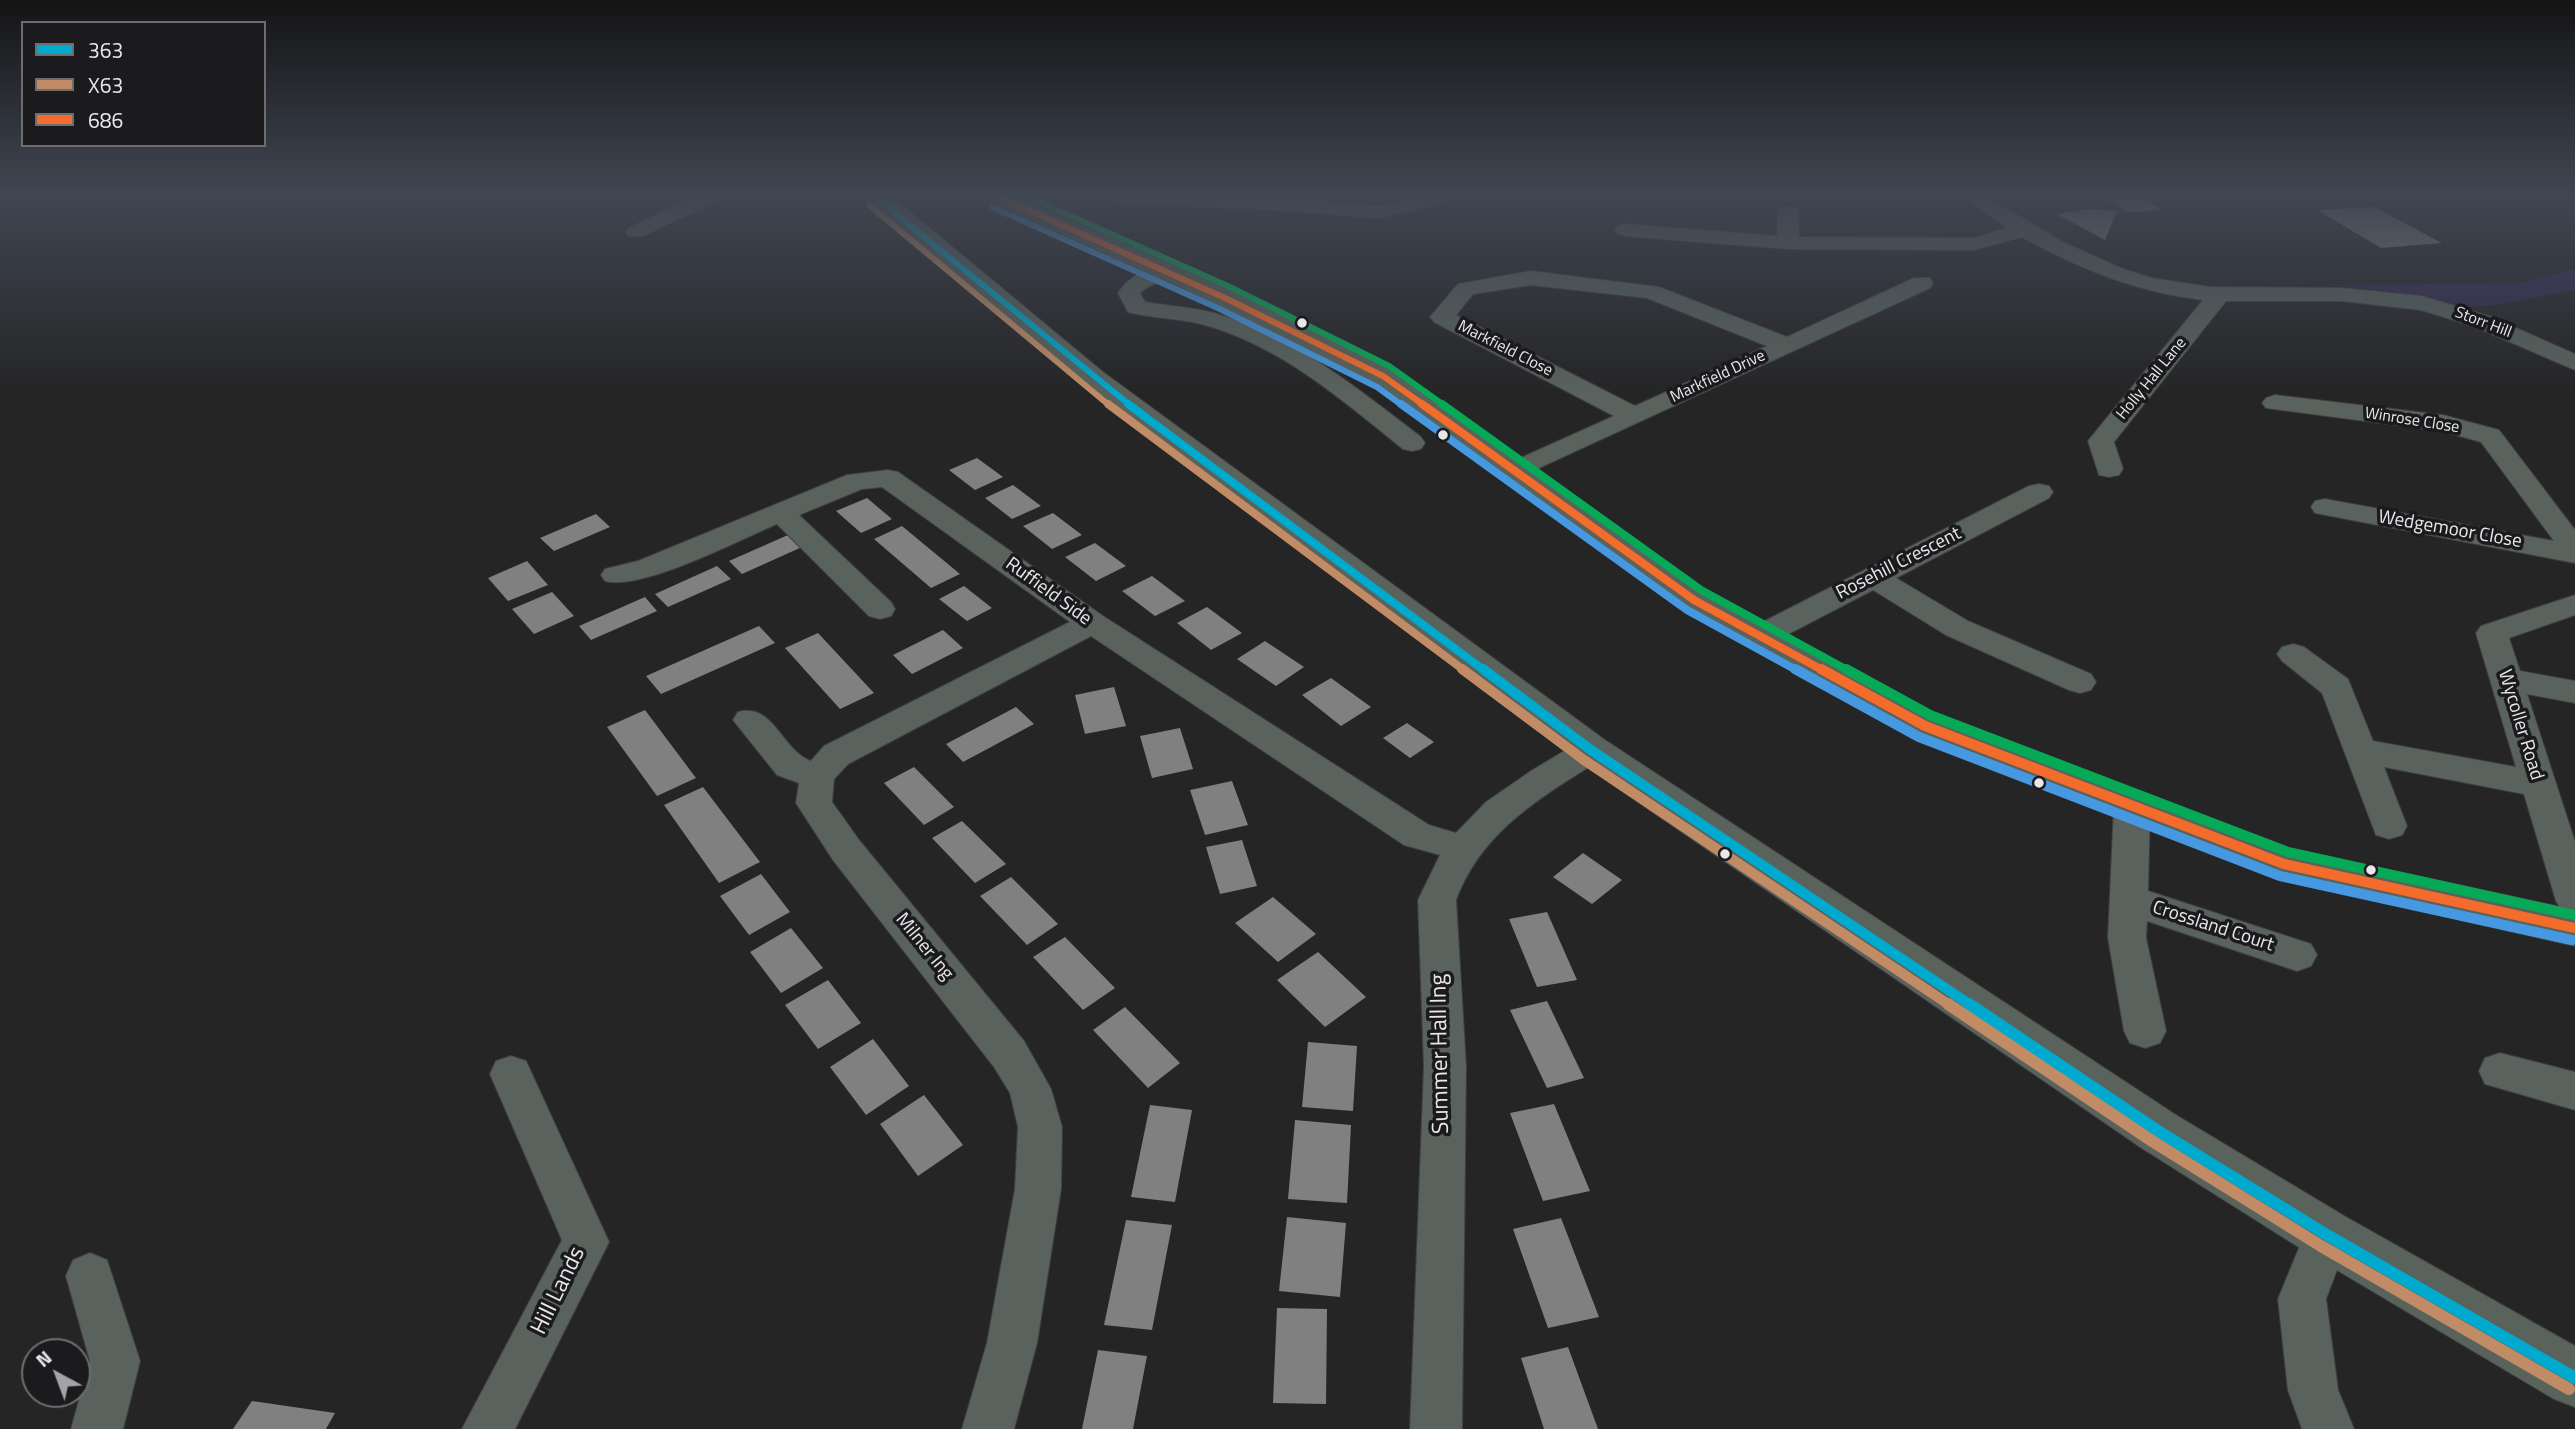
<!DOCTYPE html>
<style>
body{margin:0}
#map{position:relative;width:2575px;height:1429px;overflow:hidden;background:#252526;font-family:"Titillium Web",sans-serif}
canvas{display:block}
.legend{position:absolute;left:21px;top:21px;width:245px;height:126px;box-sizing:border-box;background:#1b1b1e;border:2px solid #6d6d6f;margin:0;padding:9px 12px;list-style:none;font-size:21px;color:#e8e7e9}
.legend li{display:flex;align-items:center;gap:14px;height:35px}
.legend b{width:35px;border:2px solid #6d6d6f}
.north{position:absolute;left:21px;top:1338px;width:70px;height:70px;box-sizing:border-box;background:#1b1b1e;border:2px solid #6d6d6f;border-radius:50%;rotate:319deg;font-size:19px;font-weight:700;line-height:28px;text-align:center;color:#e8e7e9}
.north::after{content:'';display:block;margin:auto;width:24px;height:32px;background:#a4a3a5;clip-path:polygon(50% 0,100% 100%,50% 72%,0 100%)}
</style>
<div id="map">
<canvas width="2575" height="1429"></canvas>
<ul class="legend">
<li><b style="height:9px;background:#00a9ce"></b>363</li>
<li><b style="height:9px;background:#c18c65"></b>X63</li>
<li><b style="height:9px;background:#f36c2b"></b>686</li>
</ul>
<div class="north">N</div>
</div>
<script>
const ctx = document.querySelector('canvas').getContext('2d');
ctx.lineJoin = 'round';
function paint(path, color) { ctx.fillStyle = color; ctx.fill(path, 'evenodd'); }
function strokePath(path, color, width, dash) { ctx.strokeStyle = color; ctx.lineWidth = width; ctx.lineCap = dash ? 'butt' : 'round'; ctx.setLineDash(dash || []); ctx.stroke(path); }
function drawText(font, color, halo, rows, align = 'center') {
  ctx.font = font + ' "Titillium Web",sans-serif'; ctx.lineWidth = 7; ctx.setLineDash([]); ctx.textBaseline = 'middle'; ctx.strokeStyle = halo; ctx.fillStyle = color; for (const [text, x, y, turn = 0] of rows) {
    ctx.save(); ctx.translate(x, y); ctx.rotate((+turn || 0) * Math.PI / 180); ctx.textAlign = isNaN(turn) ? turn : align; if (halo) ctx.strokeText(text, 0, 0); ctx.fillText(text, 0, 0); ctx.restore();
  }
}
paint(new Path2D(`
 M2575 269V290L2490 306H2468L2396 292 2329 285 2517 283Z`), '#342850');
paint(new Path2D(`
 M2102 196H2142L2162 210 2127 212Z
 M2374 207 2442 243 2381 248 2317 210Z
 M2090 209 2117 211 2105 240 2057 214Z
 M977 458 1003 477 975 490 949 470Z
 M1013 485 1041 506 1012 519 985 498Z
 M867 498 892 519 861 533 836 511Z
 M1053 513 1082 535 1052 549 1023 526Z
 M596 514 610 527 554 551 540 538Z
 M902 526 960 574 931 588 874 539Z
 M788 535 802 547 742 574 729 561Z
 M1095 543 1126 566 1096 581 1065 557Z
 M527 561 548 585 508 601 488 578Z
 M717 566 731 579 668 607 655 594Z
 M1152 576 1185 601 1155 616 1122 591Z
 M964 586 992 608 967 621 939 599Z
 M552 592 574 616 534 634 512 609Z
 M645 597 657 611 591 640 579 626Z
 M1207 607 1242 633 1211 650 1177 623Z
 M759 626 775 643 661 694 646 676Z
 M943 630 963 648 912 674 893 655Z
 M818 633 874 693 840 709 785 648Z
 M1265 641 1304 667 1276 686 1237 659Z
 M1331 678 1371 707 1341 726 1302 695Z
 M1114 687 1126 726 1085 734 1075 695Z
 M1016 707 1034 724 963 762 946 744Z
 M645 710 696 778 657 796 607 727Z
 M1407 723 1434 742 1410 758 1383 738Z
 M1180 728 1193 769 1152 778 1140 736Z
 M914 767 954 807 924 825 884 783Z
 M1232 781 1248 825 1205 835 1190 790Z
 M703 787 760 862 719 883 664 805Z
 M962 821 1006 864 975 883 932 838Z
 M1242 840 1257 886 1220 894 1206 847Z
 M1583 853 1622 880 1592 904 1553 877Z
 M761 874 790 912 749 935 720 896Z
 M1011 877 1058 924 1027 945 980 896Z
 M1273 897 1316 934 1278 962 1235 923Z
 M1547 912 1577 980 1537 987 1509 919Z
 M791 928 823 968 781 993 750 952Z
 M1065 937 1115 988 1083 1010 1033 957Z
 M1318 952 1366 997 1325 1027 1277 980Z
 M828 980 861 1023 818 1049 785 1005Z
 M1547 1001 1584 1078 1547 1088 1510 1010Z
 M1125 1007 1180 1063 1148 1088 1093 1030Z
 M873 1039 909 1086 866 1115 830 1067Z
 M1308 1042 1357 1046 1353 1111 1302 1107Z
 M924 1095 963 1145 918 1176 880 1124Z
 M1554 1104 1590 1191 1543 1201 1510 1113Z
 M1150 1105 1192 1110 1175 1202 1131 1197Z
 M1295 1120 1351 1125 1347 1203 1288 1199Z
 M1287 1217 1346 1223 1340 1297 1279 1291Z
 M1561 1218 1599 1317 1548 1328 1513 1229Z
 M1126 1220 1172 1225 1152 1330 1104 1325Z
 M1277 1308 1327 1309 1326 1404 1273 1403Z
 M1568 1347 1598 1429H1544L1521 1358Z
 M1098 1350 1147 1356 1133 1429H1082Z
 M252 1401 335 1413 326 1429H233Z`), '#808081');
const minor = new Path2D(`
 M696 196H722L719 200 643 236H629L626 232 629 228Z
 M1108 196H1285L1286 198 1379 206 1423 196H1446L1442 203 1379 218 1279 210 1117 203 1110 201Z
 M1963 196H1986L2063 242 2123 269 2152 278 2210 287 2342 288 2422 296 2489 316 2575 354V370L2473 326 2421 310 2342 301H2226L2114 442 2123 469 2119 475 2109 477 2099 475 2088 441 2203 300C2137 292 2079 269 2022 237L1974 250 1788 249 1625 236 1618 234 1615 230 1618 226 1625 224 1777 236 1778 211 1781 207H1795L1798 211 1799 237 1973 238 2007 228Z
 M1165 264 1173 266 1176 271C1167 283 1150 282 1140 293L1145 302C1168 306 1192 307 1214 313 1294 336 1357 388 1421 437L1425 443 1421 449 1412 451 1403 449C1341 399 1276 342 1197 323 1174 318 1151 318 1128 312L1118 293C1129 276 1145 269 1165 264Z
 M1531 271 1659 287 1787 337 1914 278H1930L1933 283 1930 288 1515 479 1505 477 1501 471 1505 465 1614 416 1434 322 1430 317 1458 284ZM1531 285 1647 298 1767 346 1635 406 1456 315 1473 294Z
 M2275 395 2443 415 2499 430 2575 530V563L2315 513 2311 507 2315 501 2325 499 2554 541 2481 442 2441 431 2266 408 2262 403 2266 398Z
 M888 470 898 472 1103 616 1429 825 1456 833 1486 802 1531 771 1579 742 1591 738 1603 742 1608 750 1603 758C1542 797 1483 829 1456 900L1466 1066 1462 1429H1410L1424 1066 1418 900 1440 855 1404 845 1091 636 848 764 834 779 832 802 859 840 1024 1041 1051 1089 1062 1127 1061 1189 1037 1343 1014 1429H962L987 1343 1015 1189 1018 1127 1010 1093 994 1067 833 860 796 803 799 783 777 775 733 720 738 712C774 702 781 750 811 761L824 746 1070 622 882 487 862 489 799 515 891 602 895 609 891 616 880 619 869 616 777 524C739 540 642 591 605 581L601 575 605 569 638 561 847 475Z
 M2039 484 2049 486 2053 492 2049 498 1896 578 1968 621 2091 674 2096 682 2091 690 2080 693 2069 690 1946 635 1873 590 1771 643 1760 646 1749 643 1744 636 1749 629 2029 486Z
 M2575 595V615L2509 638 2520 671 2575 681V703L2527 694 2575 842V916L2562 911 2556 901 2524 794 2384 767 2407 826 2402 835 2389 839 2376 835 2322 693 2282 661 2277 654 2282 647 2293 644 2304 647 2348 679 2373 741 2516 767 2476 633 2481 626Z
 M2132 793 2145 797 2150 806 2148 891 2311 944 2317 955 2311 966 2297 971 2147 921 2146 938 2166 1031 2160 1043 2145 1048 2130 1043 2124 1031 2108 938 2114 806 2119 797Z
 M2500 1053 2575 1072V1110L2485 1084 2479 1071 2485 1058Z
 M511 1056 526 1061 609 1242 515 1429H462L562 1240 490 1074 496 1061Z
 M2327 1213 2343 1219 2350 1235 2326 1299 2338 1390 2354 1429H2302L2288 1390 2278 1299 2311 1219Z
 M90 1253 107 1260 140 1361 123 1429H71L90 1361 66 1276 73 1260Z`);
const major = new Path2D(`
 M867 196H891L1103 372 1605 740 2176 1115 2346 1217 2575 1346V1407L2554 1399 2308 1253 2140 1147 1577 760 1083 384 888 219Z
 M985 196H1016L1234 292 1393 370 1706 592 1939 717 2290 849 2575 910V946L2269 876 1911 735 1682 608 1373 382 1216 304 989 201Z`);
strokePath(minor, '#404041', 2);
strokePath(major, '#404041', 2);
paint(minor, '#59625c');
paint(major, '#5a625c');
strokePath(new Path2D(`
 M878 196 896 214 1131 406`), '#00a9ce', 6);
strokePath(new Path2D(`
 M1128 404 1485 671`), '#00a9ce', 8);
strokePath(new Path2D(`
 M1483 669 1591 750 1972 1006`), '#00a9ce', 10);
strokePath(new Path2D(`
 M1969 1004 2158 1131 2327 1235 2575 1378`), '#00a9ce', 12);
strokePath(new Path2D(`
 M869 205 1110 406`), '#c18c65', 6);
strokePath(new Path2D(`
 M1108 404 1465 671`), '#c18c65', 8);
strokePath(new Path2D(`
 M1462 669 1584 760 1951 1006`), '#c18c65', 10);
strokePath(new Path2D(`
 M1948 1004 2152 1141 2321 1246 2569 1389`), '#c18c65', 12);
strokePath(new Path2D(`
 M997 196 1225 298 1383 376 1425 406`), '#f36c2b', 6);
strokePath(new Path2D(`
 M1422 404 1694 600 1824 671`), '#f36c2b', 8);
strokePath(new Path2D(`
 M1821 669 1925 726 2284 864 2575 928`), '#f36c2b', 10);
strokePath(new Path2D(`
 M992 207 1220 309 1377 387 1403 406`), '#4699e1', 6);
strokePath(new Path2D(`
 M1401 404 1687 610 1798 671`), '#4699e1', 8);
strokePath(new Path2D(`
 M1795 669 1919 737 2280 876 2572 940`), '#4699e1', 10);
strokePath(new Path2D(`
 M1026 196 1230 287 1389 366 1445 406`), '#06aa56', 6);
strokePath(new Path2D(`
 M1442 404 1701 590 1849 671`), '#06aa56', 8);
strokePath(new Path2D(`
 M1846 669 1930 715 2288 852 2575 915`), '#06aa56', 10);
const sky = ctx.createLinearGradient(0, 0, 0, 396);
sky.addColorStop(0, '#141415');
sky.addColorStop(0.49, '#404652');
sky.addColorStop(1, '#40465200');
ctx.fillStyle = sky;
ctx.fillRect(0, 0, 2575, 396);
for (const [x, y, r, color] of [
 [1302,323,6,"#e8e7e9"],
 [1443,435,6,"#e8e7e9"],
 [2039,783,6,"#e8e7e9"],
 [1725,854,6,"#e8e7e9"],
 [2371,870,6,"#e8e7e9"]
]) { const dot = new Path2D(); dot.arc(x, y, r, 0, 2 * Math.PI); ctx.fillStyle = color; ctx.fill(dot); strokePath(dot, '#1b1b1e', 2.5); }
drawText('16px', '#e8e7e9', '#1b1b1e', [
 ["Storr Hill",2483,323,21],
 ["Markfield Close",1505,349,27],
 ["Markfield Drive",1718,377,-25],
 ["Holly Hall Lane",2152,379,-51],
 ["Winrose Close",2412,421,9]
]);
drawText('19px', '#e8e7e9', '#1b1b1e', [
 ["Wedgemoor Close",2450,530,10],
 ["Rosehill Crescent",1899,564,-27],
 ["Ruffield Side",1048,592,36],
 ["Wycoller Road",2520,725,73],
 ["Crossland Court",2213,927,18],
 ["Milner Ing",924,947,51]
]);
drawText('23px', '#e8e7e9', '#1b1b1e', [
 ["Summer Hall Ing",1441,1054,-91],
 ["Hill Lands",559,1291,-64]
]);
</script>
